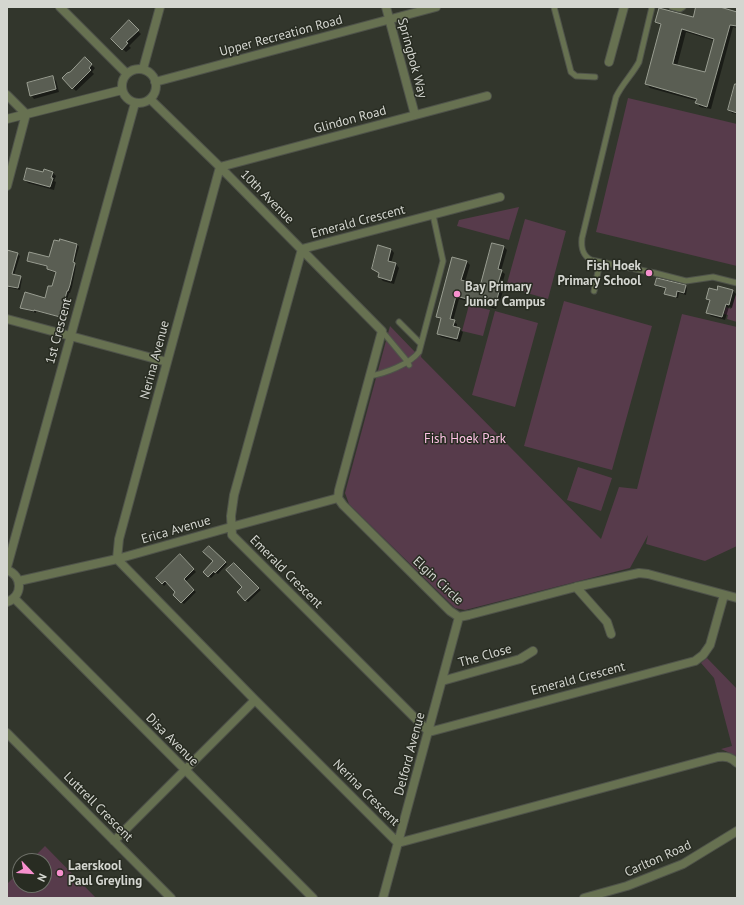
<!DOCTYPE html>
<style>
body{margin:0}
#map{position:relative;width:744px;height:905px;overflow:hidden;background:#32362c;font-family:"PT Sans",sans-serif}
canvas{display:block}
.frame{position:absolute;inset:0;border:8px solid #d4d6d0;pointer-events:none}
.north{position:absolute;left:12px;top:853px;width:40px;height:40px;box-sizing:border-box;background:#282c22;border:1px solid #6d7068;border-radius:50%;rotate:115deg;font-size:11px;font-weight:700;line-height:16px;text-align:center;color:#d4d6d0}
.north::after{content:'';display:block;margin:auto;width:14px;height:18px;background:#f790ce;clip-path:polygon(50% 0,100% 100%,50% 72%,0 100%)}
</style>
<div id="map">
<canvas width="744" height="905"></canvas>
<div class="frame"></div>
<div class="north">N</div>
</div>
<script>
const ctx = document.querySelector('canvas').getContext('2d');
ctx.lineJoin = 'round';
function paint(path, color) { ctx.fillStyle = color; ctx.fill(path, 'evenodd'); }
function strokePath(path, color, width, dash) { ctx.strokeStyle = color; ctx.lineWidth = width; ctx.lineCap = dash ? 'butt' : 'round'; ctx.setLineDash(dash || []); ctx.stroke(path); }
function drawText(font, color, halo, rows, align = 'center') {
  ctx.font = font + ' "PT Sans",sans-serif'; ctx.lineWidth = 3; ctx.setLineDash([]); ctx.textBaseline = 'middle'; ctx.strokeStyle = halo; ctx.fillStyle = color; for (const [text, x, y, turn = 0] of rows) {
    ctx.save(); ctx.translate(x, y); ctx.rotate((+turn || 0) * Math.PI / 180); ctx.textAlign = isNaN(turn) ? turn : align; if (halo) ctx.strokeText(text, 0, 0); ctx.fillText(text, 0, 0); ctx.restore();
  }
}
paint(new Path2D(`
 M628 98 737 124V266L596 232Z
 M519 207 509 240 457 226 459 220Z
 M525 219 566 231 548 299 506 287Z
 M737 291V322L727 319 728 315 724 314 726 307 731 309Z
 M564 301 652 326 612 470 524 446Z
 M469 305 490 310 483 336 462 331Z
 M495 311 538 323 515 407 472 395Z
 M682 314 737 327V546L705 561 646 544 648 535 630 568 465 610 455 608 349 504 345 493 390 326 415 352 422 351 421 357 601 539 619 487 637 489Z
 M578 467 612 478 601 511 567 500Z
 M707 658 737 689V756L721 749 732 746 714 678 701 663Z
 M45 846 96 898H7V884L20 871V885H44V861H30Z`), '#573b4b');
paint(new Path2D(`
 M697 7H717L737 13V28L733 27 711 109 700 107 697 103V101L650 88 646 84 661 26 657 22 694 19ZM686 32 715 41 706 74 677 66Z
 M129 22 141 34 129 46 131 48 126 52 112 39Z
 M85 59 95 68 92 72 94 74 76 91 63 78 71 73Z
 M53 77 56 81 59 92 34 99 31 95Z
 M737 80V114L732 113 729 110Z
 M52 172 56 176 54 181 56 182 54 190 28 183 25 180 43 173Z
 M61 240 77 244 79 247 74 264 76 266 72 287 70 293H69L62 318 36 311V313L24 309 22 307 46 299 53 288 57 273 50 271 48 269V267L30 262 28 260 50 258Z
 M504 247 507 250 501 271 505 274 502 285 504 288 500 301H498L496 309 459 299 453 321 457 324V328L463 332 460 342 441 337 438 334 442 320 437 316 466 261 470 265 465 282 481 287Z
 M391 249 394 253 391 263 396 264 399 268 394 284 383 281 379 277 380 274 373 268Z
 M7 253 17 254 20 256 14 275 20 277 22 279 20 290 7 287Z
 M656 285 685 286 687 288 686 295 679 293 678 298 668 295 666 293 667 289 658 287Z
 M732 290 736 294 732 308 729 307 725 320 711 316 707 313 710 301 707 298Z
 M209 548 227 564 218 574 216 573 211 578 204 572 214 561Z
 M180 556 196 572 185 582 196 592 184 604 174 595 177 592 167 583 164 586 157 578Z
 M251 580 261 590 248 602 238 592Z`), '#0007');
const building = new Path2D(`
 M696 7H720L737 12V26L730 25 707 107 695 103 697 99 645 84 661 24 655 22 659 8 693 17ZM682 29 714 39 705 72 673 64Z
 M129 20 139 30 126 42 128 43 122 50 111 39Z
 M85 57 92 64 89 68 91 70 72 89 62 78 67 73 70 72Z
 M53 76 56 89 30 96 27 83Z
 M735 84H737V113L728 110Z
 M27 168 43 172 44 169 53 172 51 178H53L50 187 24 180Z
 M60 239 77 244 73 262 75 263 70 285 68 291H67L60 317 34 310V311L20 308 25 292 45 298 48 286H52L56 272 47 269V266L27 261 29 252 49 257 54 240 59 241Z
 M492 243 504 246 498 269 502 270 498 283 501 284 497 299 495 298 492 306 456 296 450 319 455 320 453 326 460 328 457 339 437 334 441 318 436 317 452 257 467 261 461 280 480 285Z
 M378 245 391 249 388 261 396 263 391 281 378 277 379 273 372 269Z
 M7 250 18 253 12 274 21 276 18 288 7 286Z
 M657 278 686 285 684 293 677 291 676 297 664 294 666 288 655 285Z
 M718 286 733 290 729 305 726 304 722 317 706 313 710 300 706 299 709 288 717 290Z
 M209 546 226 562 215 573 214 571 208 577 203 572 213 561 203 552Z
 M180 554 194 569 184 579 194 590 181 603 173 595 175 592 165 581 162 584 156 578Z
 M234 563 259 588 245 601 237 592 242 587 226 570Z`);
paint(building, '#5a5e53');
strokePath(building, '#999d91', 1);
const lane = new Path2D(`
 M554 7 571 72 576 76 595 77
 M652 7 639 62C632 75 622 84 616 97L582 238C581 247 582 255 591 260L655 273 686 281 713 277 737 283
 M672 7 680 9 683 7
 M594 291 600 262
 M399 322 421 344
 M382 331 407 361 409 365
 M369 376C384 374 410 364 419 352L443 261 433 215`);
const street = new Path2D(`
 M60 7 127 74
 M386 7 415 115
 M609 62 624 7
 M122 86a17 17 0 1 1 34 0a17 17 0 1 1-34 0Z
 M143 69 160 7
 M155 82 436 7
 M7 95 26 114 7 186
 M487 96 220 167 119 539 117 559 255 700 398 843 718 757C726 756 731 757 737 763
 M150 99 220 167 382 331 339 490 338 498 343 505 450 611 459 617 469 615 576 587 639 573 648 574 737 598
 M7 119 122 90
 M302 249 234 495 231 516 232 535 429 732 695 661 703 655 710 645 724 595
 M302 249 500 197
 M7 319 167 362
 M7 567 135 103
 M7 570C23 576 23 596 7 602
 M19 581 117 559 231 527 338 498
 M576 587 607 622 611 634
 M14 598 313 898
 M442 681 520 659 533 651
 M7 733 171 898
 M114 841 255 700
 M383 898 459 617
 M584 898 627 886 683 864 737 831`);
strokePath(lane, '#4f534a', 7);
strokePath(street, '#4f534a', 10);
strokePath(lane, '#677151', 5);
strokePath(street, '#677151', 8);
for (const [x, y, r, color] of [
 [649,273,4,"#f790ce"],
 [457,294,4,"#f790ce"],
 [60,873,4,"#f790ce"]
]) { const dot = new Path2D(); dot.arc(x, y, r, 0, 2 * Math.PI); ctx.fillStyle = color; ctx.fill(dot); strokePath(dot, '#282c22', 1.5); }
drawText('13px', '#d4d6d0', '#282c22', [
 ["Upper Recreation Road",281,36,-15],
 ["Springbok Way",412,58,75],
 ["Glindon Road",350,120,-15],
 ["10th Avenue",267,197,45],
 ["Emerald Crescent",358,222,-15],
 ["1st Crescent",59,331,-75],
 ["Nerina Avenue",155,360,-75],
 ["Erica Avenue",176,530,-16],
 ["Emerald Crescent",286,572,45],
 ["Elgin Circle",438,581,43],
 ["The Close",485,656,-16],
 ["Emerald Crescent",578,679,-15],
 ["Disa Avenue",172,740,45],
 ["Delford Avenue",410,754,-75],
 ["Nerina Crescent",366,793,45],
 ["Luttrell Crescent",98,807,45],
 ["Carlton Road",658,859,-24]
]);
drawText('bold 13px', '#d4d6d0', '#282c22', [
 ["Fish Hoek",641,266,"right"],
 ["Primary School",641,281,"right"],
 ["Bay Primary",465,287],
 ["Junior Campus",465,302],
 ["Laerskool",68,866],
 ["Paul Greyling",68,881]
], 'left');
drawText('13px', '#fdc2e4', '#282c22', [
 ["Fish Hoek Park",465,439]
]);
</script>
